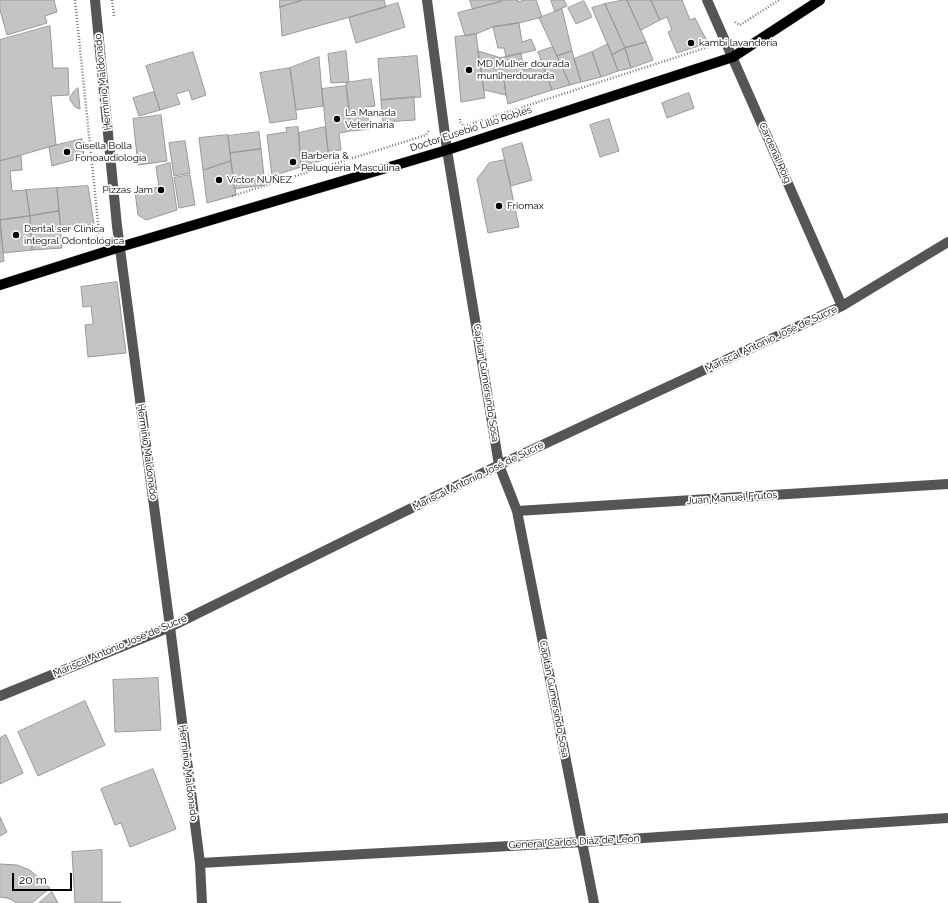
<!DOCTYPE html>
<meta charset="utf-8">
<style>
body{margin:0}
#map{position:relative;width:948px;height:903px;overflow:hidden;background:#fff;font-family:Raleway,sans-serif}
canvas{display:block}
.scale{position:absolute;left:12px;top:873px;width:60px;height:18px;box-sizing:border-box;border:2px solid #000;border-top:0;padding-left:5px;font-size:12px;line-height:14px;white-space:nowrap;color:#000;-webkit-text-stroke:3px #fff;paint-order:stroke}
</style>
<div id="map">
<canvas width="948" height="903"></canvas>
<div class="scale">20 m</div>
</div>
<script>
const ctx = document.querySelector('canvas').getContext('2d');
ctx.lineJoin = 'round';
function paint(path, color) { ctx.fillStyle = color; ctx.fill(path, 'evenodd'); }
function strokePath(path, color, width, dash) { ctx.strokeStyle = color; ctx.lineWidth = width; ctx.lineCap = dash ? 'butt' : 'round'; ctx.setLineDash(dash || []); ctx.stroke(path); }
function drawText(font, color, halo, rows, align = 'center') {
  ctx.font = font + ' Raleway,sans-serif'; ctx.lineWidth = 3.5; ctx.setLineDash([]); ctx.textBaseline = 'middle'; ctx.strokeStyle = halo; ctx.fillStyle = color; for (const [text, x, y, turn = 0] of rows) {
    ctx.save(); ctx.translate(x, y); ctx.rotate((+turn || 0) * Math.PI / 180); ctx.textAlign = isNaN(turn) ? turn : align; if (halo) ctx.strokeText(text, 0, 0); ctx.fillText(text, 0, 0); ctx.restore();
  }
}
const building = new Path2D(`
 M0 0H54L57 12 45 16 47 23 7 35 0 10Z
 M280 0H303L280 7Z
 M304 0H384L386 7 282 36 280 7Z
 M470 0H502V1L473 9Z
 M507 0H518V2L524 0H536L542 17 519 23 493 27 476 34 465 36 458 13Z
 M551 0H564L567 6 555 11Z
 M623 0H627L646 42 625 48 605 4Z
 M627 0H651L660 20 641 30Z
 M651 0H682L690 20 695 18 708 43 677 53 668 32 672 30 667 17 660 20Z
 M584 1 592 17 576 24 568 8Z
 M398 3 405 27 356 43 349 18Z
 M605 4 625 48 612 55 592 8Z
 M562 9 572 51 557 56 539 18Z
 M519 23 522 42 531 39 536 50 506 57 504 48H498L493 27Z
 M50 26 53 68H68L69 95 51 96 56 145 0 161V40Z
 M476 34 485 98 461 102 455 37Z
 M646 42 653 60 631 68 625 48Z
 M608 44 618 71 601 77 592 52Z
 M553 47 570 85 552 90 538 52Z
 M625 48 631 68 618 71 612 55Z
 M346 51 349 82 331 83 328 54Z
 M478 51 501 58 506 95 484 90Z
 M572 51 581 82 570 85 557 56Z
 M193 52 206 95 192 100 189 90 176 94 180 104 160 110 146 66Z
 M592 52 601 77 581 82 574 59Z
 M521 53 524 70 543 66 552 90 508 104 506 95 501 58Z
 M417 56 421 97 381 100 378 59Z
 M319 57 323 106 296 110 290 68Z
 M290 68 297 119 270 123 260 73Z
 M371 79 375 106 366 107 370 129 352 131 346 83Z
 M346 86 351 131 339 133 341 150 328 151 322 89Z
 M78 88 80 109 75 107 70 100V97L74 91Z
 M154 92 160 110 139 116 133 98Z
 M689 93 694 108 667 118 662 103Z
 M414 97 415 120 383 122 381 100Z
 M161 115 167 161 138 165 133 119Z
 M609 119 619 151 600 157 590 125Z
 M298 127 301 167 272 176 267 135 287 132 286 128Z
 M325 127 329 158 301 167 299 133Z
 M259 132 261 149 230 153 228 136Z
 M228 135 231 161 203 170 199 138Z
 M82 139 84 157 52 166 49 147Z
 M185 141 190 173 174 176 169 143Z
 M522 143 532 180 511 186 502 149Z
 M261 149 265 185 234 189 230 153Z
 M21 156 22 170 10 171 12 191 26 190 30 216 0 220V161Z
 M505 160 519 227 488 233 477 179 489 163Z
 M231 161 236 195 207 203 203 171Z
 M170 163 177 210 146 220 138 215 135 192 159 187 156 167Z
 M190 175 195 205 179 208 174 178Z
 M88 186 94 224 61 231 57 188Z
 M57 188 59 211 30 216 26 190Z
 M59 211 62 248 32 250 30 216Z
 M30 216 32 250 3 253 0 220Z
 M0 220 4 261 0 262Z
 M117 282 126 353 88 357 85 325 93 324 91 306 83 307 81 287Z
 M158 678 161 730 115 732 113 680Z
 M85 701 105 745 38 776 18 732Z
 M6 735 23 773 0 784V738Z
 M153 769 176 829 130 847 121 823 115 825 101 789Z
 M0 817 7 832 0 836Z
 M102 850V902H121V903H75L72 852Z
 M0 864 17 865 30 870 50 888 32 903H16L12 900 7 898 0 897Z
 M52 892 58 903H39Z`);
paint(building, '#c4c4c4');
strokePath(building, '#999', 1);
const major = new Path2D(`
 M0 285 120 247 447 150 733 57 820 0`);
strokePath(major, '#dbdbdb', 11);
strokePath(new Path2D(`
 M75 0 99 232 95 239
 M112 0 114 16
 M735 22 736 23 740 25 779 0
 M460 119V122L464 126 708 47 709 42
 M232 196 426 135 429 130`), '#777', 2.5, [1, 2]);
strokePath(new Path2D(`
 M95 0 117 226 170 627 200 863 202 903
 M427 0 447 150 499 465 517 511 594 903
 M707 0 842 306
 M517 511 948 484
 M0 696 170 627 499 465 842 306 948 242
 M200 863 583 842 948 818`), '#555', 10);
strokePath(major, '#000', 10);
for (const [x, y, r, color] of [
 [691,43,4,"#000"],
 [469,70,4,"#000"],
 [337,119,4,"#000"],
 [67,152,4,"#000"],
 [293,162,4,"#000"],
 [219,180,4,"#000"],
 [161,190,4,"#000"],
 [499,206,4,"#000"],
 [16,235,4,"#000"]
]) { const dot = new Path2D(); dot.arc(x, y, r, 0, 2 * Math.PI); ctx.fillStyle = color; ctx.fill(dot); strokePath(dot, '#fff', 1.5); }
drawText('10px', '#000', '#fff', [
 ["kambi lavandería",699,43],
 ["MD Mulher dourada",477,64],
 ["munlherdourada",477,76],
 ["La Manada",345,113],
 ["Veterinaria",345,125],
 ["Gisella Bolla",75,146],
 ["Fonoaudiología",75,158],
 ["Barbería &",301,156],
 ["Peluquería Masculina",301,168],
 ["Víctor NÚÑEZ",227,180],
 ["Pizzas Jam",153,190,"right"],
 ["Friomax",507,206],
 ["Dental ser Clínica",24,229],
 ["integral Odontológica",24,241]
], 'left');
drawText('10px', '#000', '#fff', [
 ["Herminio Maldonado",103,82,-96],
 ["Doctor Eusebio Lillo Robles",471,129,-18],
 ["Cardenal Roig",775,153,66],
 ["Mariscal Antonio José de Sucre",771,339,-25],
 ["Capitán Gumersindo Sosa",486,383,81],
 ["Herminio Maldonado",147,452,82],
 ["Mariscal Antonio José de Sucre",478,476,-26],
 ["Juan Manuel Frutos",732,498,-4],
 ["Mariscal Antonio José de Sucre",120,646,-23],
 ["Capitán Gumersindo Sosa",554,699,79],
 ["Herminio Maldonado",188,773,83],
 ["General Carlos Diáz de León",574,842,-3]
]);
</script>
